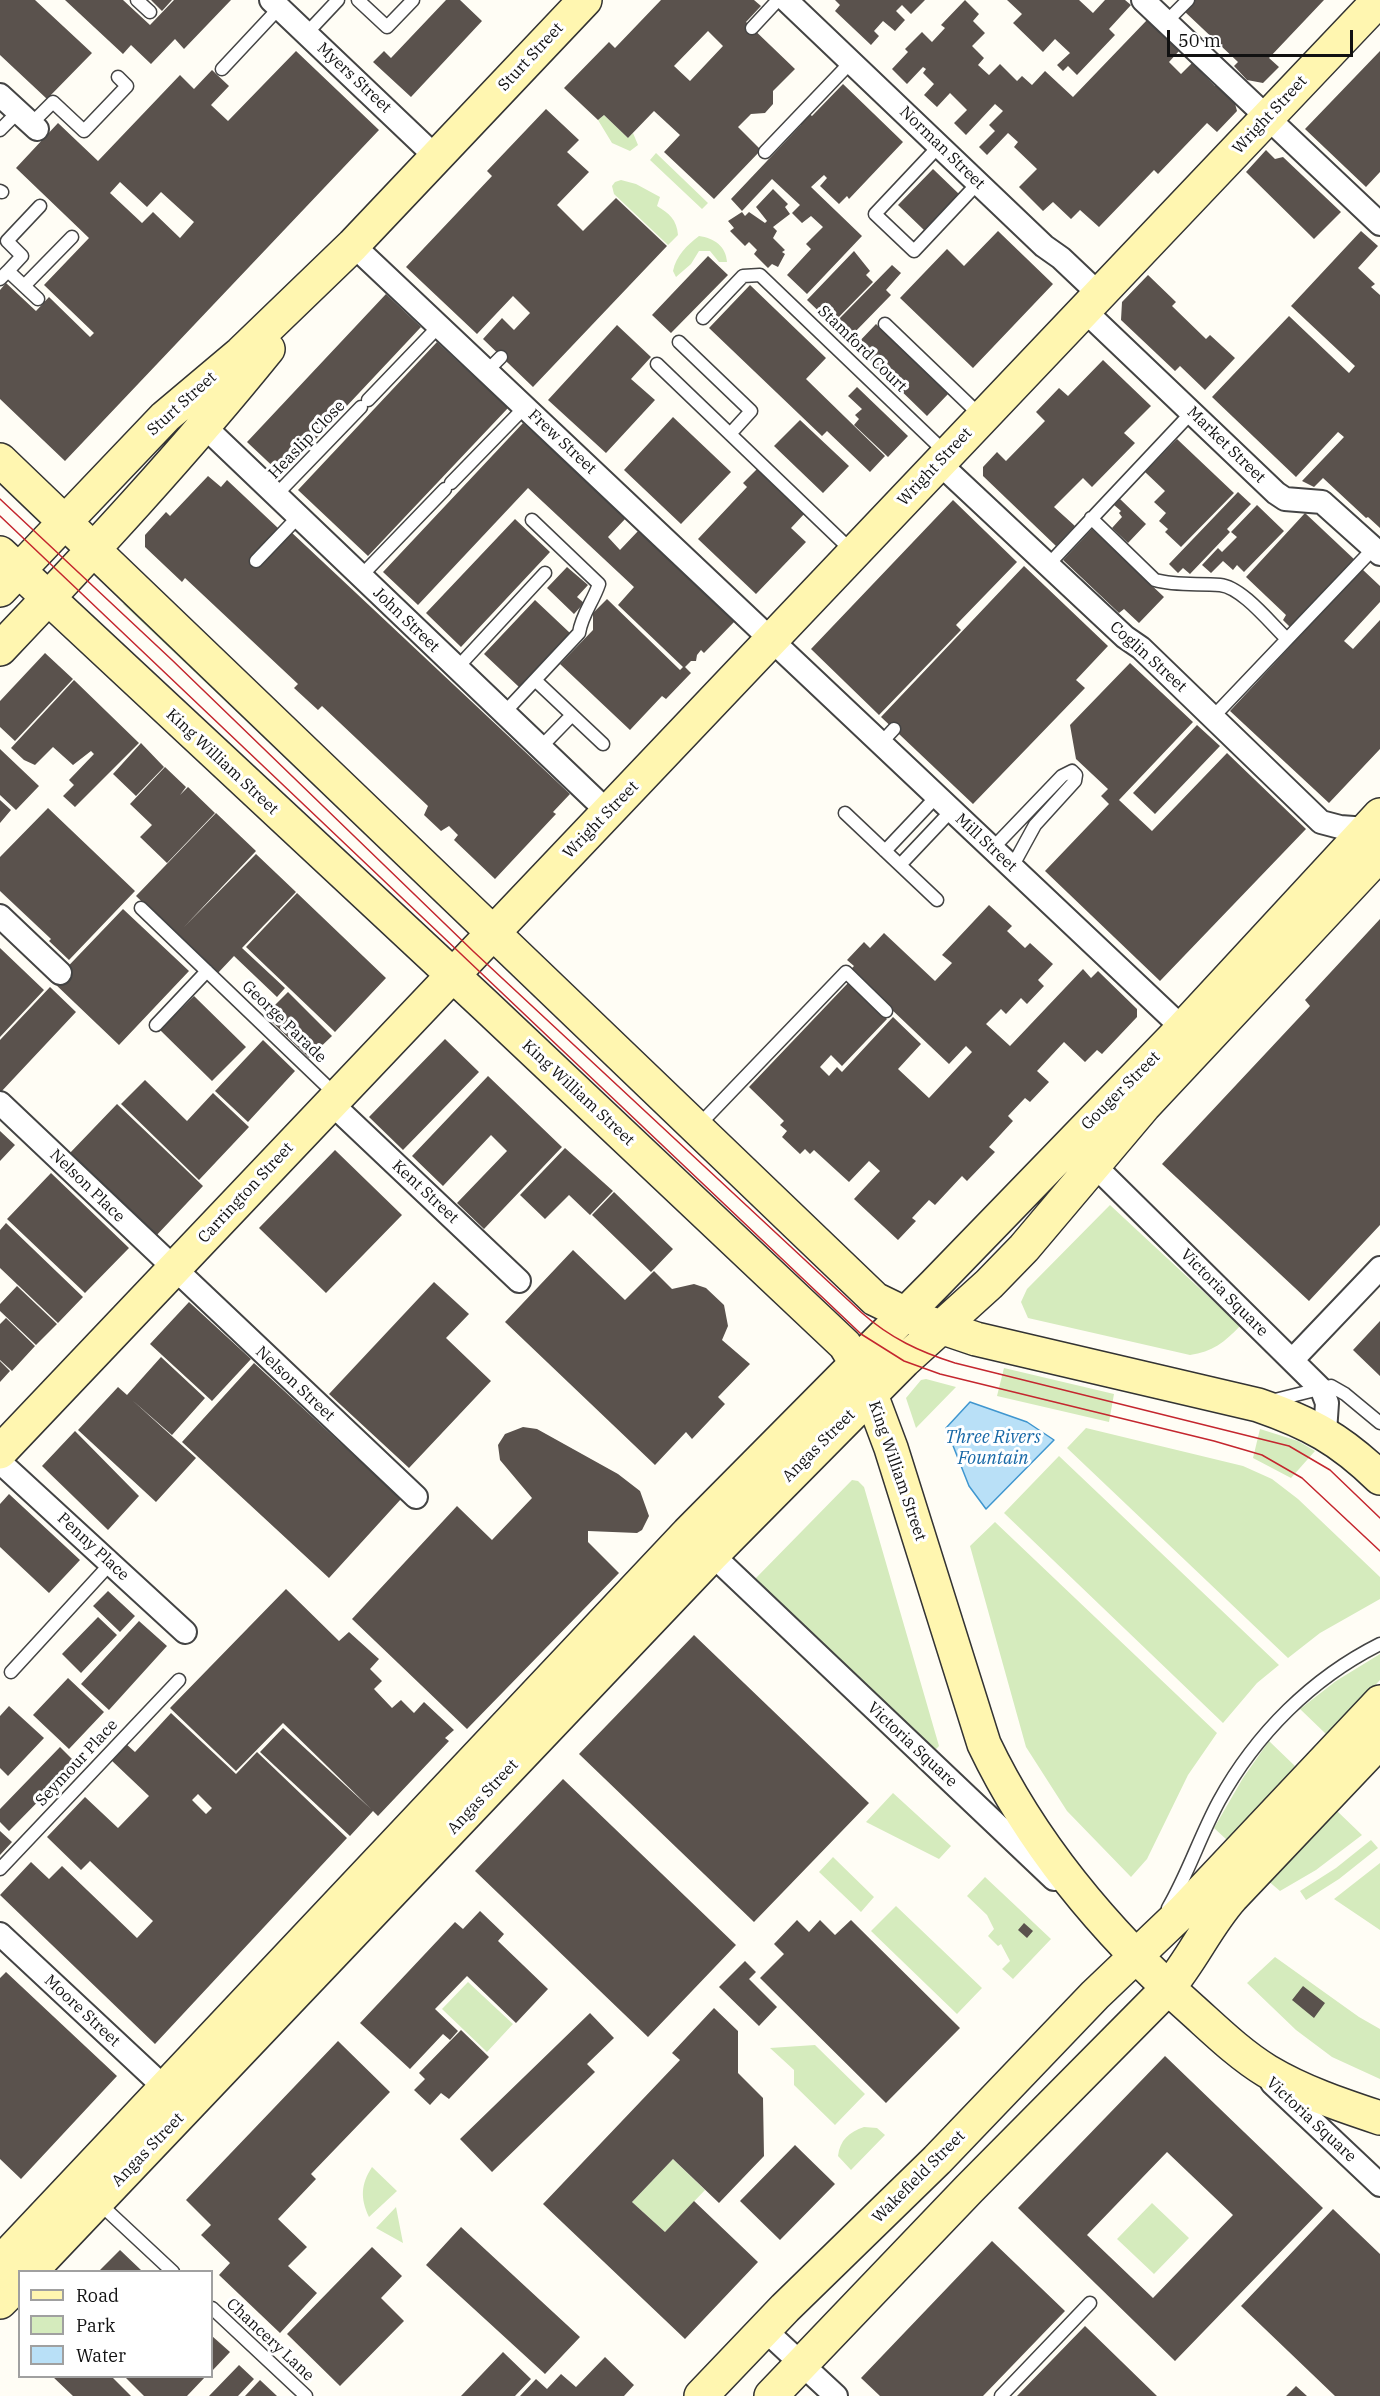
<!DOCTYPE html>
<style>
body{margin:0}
#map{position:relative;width:1380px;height:2396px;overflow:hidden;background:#fffdf5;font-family:"IBM Plex Serif",serif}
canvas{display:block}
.legend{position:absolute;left:18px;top:2270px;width:195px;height:108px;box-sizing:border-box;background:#fff;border:2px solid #a0a0a0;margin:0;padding:8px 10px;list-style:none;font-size:18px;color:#111}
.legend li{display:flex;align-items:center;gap:12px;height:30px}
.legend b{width:30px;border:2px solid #a0a0a0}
.scale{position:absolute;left:1167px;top:30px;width:186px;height:27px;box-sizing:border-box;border:3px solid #111;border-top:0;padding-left:8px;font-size:18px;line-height:21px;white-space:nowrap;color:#111;-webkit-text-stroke:4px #fff;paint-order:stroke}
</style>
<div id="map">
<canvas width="1380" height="2396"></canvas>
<ul class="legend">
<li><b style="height:8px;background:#fff6b0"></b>Road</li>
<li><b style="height:16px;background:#d5ebbd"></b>Park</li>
<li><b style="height:16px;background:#b9e0f7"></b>Water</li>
</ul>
<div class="scale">50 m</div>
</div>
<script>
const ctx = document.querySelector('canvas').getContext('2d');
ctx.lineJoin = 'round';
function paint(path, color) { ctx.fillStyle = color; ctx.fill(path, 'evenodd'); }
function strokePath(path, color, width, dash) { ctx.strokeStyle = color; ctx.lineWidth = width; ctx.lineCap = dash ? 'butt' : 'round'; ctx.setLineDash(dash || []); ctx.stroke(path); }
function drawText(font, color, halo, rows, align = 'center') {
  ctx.font = font + ' "IBM Plex Serif",serif'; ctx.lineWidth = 6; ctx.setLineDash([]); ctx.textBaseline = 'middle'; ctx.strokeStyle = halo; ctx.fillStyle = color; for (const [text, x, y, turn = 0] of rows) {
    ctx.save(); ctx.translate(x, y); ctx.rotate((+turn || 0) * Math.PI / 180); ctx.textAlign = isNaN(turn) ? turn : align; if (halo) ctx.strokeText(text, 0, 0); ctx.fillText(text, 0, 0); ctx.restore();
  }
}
paint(new Path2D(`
 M604 115 628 138 633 133 638 145 630 151 612 143 598 120Z
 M656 153 708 203 702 209 650 160Z
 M621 180 636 184 660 197 657 206C669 213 677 220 678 235L668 245 614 194 612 186 615 182Z
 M699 236C714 238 726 246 727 262H719L710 251H699L691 264 676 277 673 271C676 256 687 245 699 236Z
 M128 599 349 815 347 817 123 604Z
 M1110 1205 1240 1326C1225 1342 1212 1352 1190 1355L1028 1318 1021 1302 1027 1289Z
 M1004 1368 1114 1394 1109 1422 997 1396Z
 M926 1379 956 1387 916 1428 906 1398 921 1380Z
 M1086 1428 1243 1466 1272 1479 1298 1499 1380 1577V1599L1320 1633 1288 1658 1067 1448Z
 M1260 1429 1298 1441 1315 1451 1291 1478 1253 1458Z
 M1059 1456 1279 1665 1257 1683 1223 1723 1004 1513Z
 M852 1480 858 1481 864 1487 939 1746 934 1751 762 1591 755 1579Z
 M995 1522 1217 1733 1188 1775 1147 1859 1131 1877 1067 1811 1026 1747 970 1546Z
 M1380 1654V1680L1327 1735 1300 1709 1336 1681Z
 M1269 1741 1296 1767 1227 1840 1214 1828 1243 1778Z
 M893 1793 951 1846 939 1859 866 1822Z
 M1336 1810 1362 1835 1316 1870 1280 1891 1267 1880Z
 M1371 1840 1378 1848 1339 1879 1306 1900 1300 1891 1336 1868Z
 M833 1857 874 1897 861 1912 819 1872Z
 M1380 1863V1930L1334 1899Z
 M985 1877 1051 1939 1013 1979 1002 1969 1010 1961 1001 1944 998 1946 988 1936 994 1929 987 1915 967 1896Z
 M896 1906 982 1988 957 2014 871 1931Z
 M1275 1957 1359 2017 1380 2029V2079L1332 2057 1296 2030 1247 1983Z
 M468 1982 513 2024 487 2052 442 2009Z
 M815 2045 865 2094 835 2125 794 2085V2070L770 2048Z
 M864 2127 877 2128 885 2135 851 2170 838 2156C840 2140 849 2132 864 2127Z
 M673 2159 705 2190 665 2232 632 2202Z
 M372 2167 397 2191 369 2217C360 2198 361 2184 372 2167Z
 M1152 2203 1189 2238 1154 2274 1117 2239Z
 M396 2207 403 2243 376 2228Z`), '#d5ebbd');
const water = new Path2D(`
 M970 1402 1027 1422 1054 1440 986 1509 969 1486 946 1428Z`);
paint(water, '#b9e0f7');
strokePath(water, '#3f96cf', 1.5);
paint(new Path2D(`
 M0 0H35L92 53 47 99 0 55Z
 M65 0H123L150 25 174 0H231L184 49 175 39 151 64 131 45 123 54Z
 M151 0H172L162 11Z
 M446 0H460L482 21 411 97 373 62 384 51 391 58Z
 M661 0H754L761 6 746 22 795 69 773 91V104L765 113 751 114 738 127 761 150 714 199 664 152 680 135 654 111 628 138 604 115 598 120 564 88 609 42 615 48ZM708 31 723 46 690 81 674 66Z
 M835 0H925L911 14 902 5 896 11 905 20 895 31 883 21 874 31 879 36 871 45 835 11 840 5Z
 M965 0 979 14 973 21 985 33 972 46 984 58 978 65 989 75 1000 64 1017 81 1022 76 1032 85 1045 71 1073 97 1147 20 1179 51 1169 62 1181 74 1192 63 1215 86 1219 82 1233 96 1237 111 1217 132 1207 123 1158 174 1154 170 1099 227 1080 210 1071 219 1053 202 1043 211 1019 187 1037 169 1014 147 1018 142 1008 133 987 155 979 147 995 131 989 125 1003 111 995 104 966 135 954 123 967 110 950 93 937 107 924 95 934 84 923 73 926 69 923 67 907 84 892 69 908 52 905 49 922 32 932 42 945 28 941 25Z
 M1007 0H1079L1093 13 1105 0H1125L1131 5 1109 29 1115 35 1077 75 1068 66 1063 71 1057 65 1070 53 1055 39 1043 52 1013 23 1022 14Z
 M1195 0H1324L1269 58 1279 67 1263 83 1247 80 1234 66 1238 62 1184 11Z
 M296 51 379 130 65 461 0 399V290L6 283 36 311 49 297 90 337 94 333 44 285 89 238 16 168 58 123 98 161 180 75 194 89 212 70 229 86 211 105 228 121ZM120 182 147 207 161 192 194 222 180 238 153 212 142 223 110 193Z
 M1380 51V172L1366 187 1305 129Z
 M843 84 903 142 849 199 847 196 839 204 820 186 827 178 824 175 811 187 862 236 807 294 787 275 811 249 806 244 823 227 811 216 802 223 792 213 800 205 772 179 742 211 731 199 801 125 799 122 808 113 812 116Z
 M546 109 579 140 567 152 589 172 557 205 583 231 616 198 667 246 533 387 483 339 502 318 514 330 530 313 513 296 477 334 406 267 492 176 487 171Z
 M1266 150 1275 159 1283 157 1341 212 1314 239 1246 172Z
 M933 169 959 194 924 230 898 205Z
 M773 189 788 204 785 207 790 214 773 227 777 231 773 238 785 250 782 252 785 254 778 267 772 264 768 268 754 254 757 250 749 242 745 246 730 231 734 228 728 221 742 212 745 216 749 212 765 223 767 221 756 207Z
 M998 231 1053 284 973 368 900 298 947 249 964 266Z
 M1361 231 1378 246 1358 268 1375 284 1371 287 1380 295V528L1368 517 1366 518 1323 478 1314 487 1302 481 1344 437 1338 432 1296 477 1212 397 1289 316 1349 373 1355 366 1291 306Z
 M854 251 870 271 866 275 873 282 832 324 807 300Z
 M708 256 728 275 671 333 652 315Z
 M892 265 901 273 886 290 891 295 852 335 837 321Z
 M1148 275 1176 302 1172 306 1206 339 1210 335 1235 358 1205 390 1180 366 1175 371 1121 320 1122 302Z
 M750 285 826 358 806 379 885 456 870 472 827 431 822 436 709 328Z
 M386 294 421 327 282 475 247 442Z
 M876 324 949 393 927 416 855 346Z
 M617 325 651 357 631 379 655 400 606 453 548 400Z
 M437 342 508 408 368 556 298 490Z
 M1103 360 1151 406 1124 433 1135 443 1092 487 1083 478 1054 507 1075 526 1056 546 983 476V467L997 452 1006 461 1045 421 1036 412 1059 388 1068 396Z
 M857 387 908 436 888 457 854 425 859 419 855 415 862 409 848 396Z
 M673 417 731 472 681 524 624 470Z
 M800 420 849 466 823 493 774 446Z
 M523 423 626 518 608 537 620 550 639 530 735 621 704 653 701 650 697 655 696 661H691L685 667 691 673 666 699 662 696 630 730 560 664 593 630V613L607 599 680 670 683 667 618 605 634 587 528 488 418 605 383 572Z
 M1177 439 1234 493 1181 547 1165 532 1168 529 1159 521 1166 513 1154 502 1165 491 1145 472Z
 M757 469 805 513 791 528 806 542 756 594 698 539 747 487 743 483Z
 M208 476 221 487 227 480 279 529 250 561 256 567 290 531 570 794 553 812 556 814 495 879 454 840 458 835 449 826 441 831 424 815 428 806 322 706 318 710 294 688 298 684 185 578 182 582 145 547V535L166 512 170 516Z
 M1238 492 1251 504 1227 529 1230 532 1190 574 1183 568 1178 573 1169 564Z
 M1120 499 1146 524 1128 543 1112 528 1122 517 1119 513 1121 511 1114 505Z
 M953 500 1017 562 956 625 961 630 879 715 811 649Z
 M1257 505 1284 531 1244 572 1237 565 1233 570 1223 561 1211 573 1202 565 1218 548 1222 552 1237 537 1231 532Z
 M1305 513 1356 561 1292 629 1283 620 1286 615 1246 577Z
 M515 519 550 552 461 647 426 613Z
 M1092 529 1164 597 1139 623 1124 609 1119 613 1063 560Z
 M1024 566 1108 646 1076 680 1085 688 973 804 881 717Z
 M567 567 588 585 577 597 584 603 574 614 547 588Z
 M1362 569 1380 586V602L1344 641 1353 649 1380 620V749L1329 803 1230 711Z
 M535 600 570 633 519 687 484 654Z
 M45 653 73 679 15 741 0 727V701Z
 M1130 663 1193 722 1119 800 1152 831 1227 753 1306 829 1160 981 1045 871 1109 804 1101 796 1108 789 1076 759 1070 725Z
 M74 680 139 743 75 807 63 796 74 785 69 780 94 754 91 751 73 765 53 747 35 765 24 760 11 748Z
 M1197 725 1220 746 1155 814 1133 793Z
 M141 743 164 767 136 796 113 774Z
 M0 749 39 786 16 810 0 795Z
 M165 767 186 787 180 795 188 787 215 813 167 863 140 837 152 825 130 804Z
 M0 800 11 810 0 823Z
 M48 808 135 891 69 960 49 941 51 939 0 891V857Z
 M216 813 256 851 184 927 256 854 296 892 242 948 285 988 277 997 234 956 217 974 136 896Z
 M297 893 386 978 335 1032 246 947Z
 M989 905 1012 926 1007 931 1025 948 1030 943 1053 964 1038 980 1044 986 1027 1004 1021 998 1006 1014 1001 1009 986 1024 1010 1046 1083 969 1091 978 1098 971 1137 1009V1017L1102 1054 1097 1050 1085 1062 1064 1042 1037 1071 1049 1082 1030 1102 1025 1098 1008 1116 1013 1121 989 1147 995 1152 967 1181 962 1176 935 1205 929 1200 912 1218 916 1221 898 1240 854 1199 880 1171 869 1161 849 1182 814 1150 810 1154 805 1149 800 1154 782 1137 787 1131 780 1125 784 1121 749 1087 848 983 887 1019 842 1066 831 1055 820 1067 829 1076 837 1067 842 1072 893 1017 921 1044 898 1069 929 1098 972 1052 966 1046 949 1064 850 970 854 966 847 960 864 942 870 948 884 933 935 981 952 963 942 955Z
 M123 909 189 971 119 1045 53 982Z
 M1380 919V1225L1309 1301 1162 1164 1310 1006 1305 1000Z
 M0 948 44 990 0 1037Z
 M50 987 76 1012 0 1093V1040Z
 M288 992 332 1036 309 1058 265 1015Z
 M194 996 246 1047 212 1081 160 1030Z
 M445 1039 479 1072 403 1150 369 1117Z
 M263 1040 295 1071 248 1122 215 1091Z
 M488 1076 562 1147 484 1229 457 1203 507 1151 491 1135 443 1186 412 1156Z
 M145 1080 187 1121 213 1093 249 1127 199 1180 121 1104Z
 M117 1104 203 1186 154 1238 68 1155Z
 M0 1131 15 1145 0 1161Z
 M565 1148 613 1191 590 1215 569 1195 545 1219 520 1195Z
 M335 1150 402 1215 326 1293 259 1228Z
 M51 1173 129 1248 85 1293 7 1219Z
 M614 1192 673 1249 651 1272 592 1215Z
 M6 1223 83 1297 58 1323 0 1268V1230Z
 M573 1250 625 1300 654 1271 672 1289 694 1284 706 1288 724 1305 728 1326 722 1340 750 1364 718 1397 725 1404 692 1439 686 1432 655 1465 505 1322Z
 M434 1282 469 1314 446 1338 491 1381 409 1468 329 1394Z
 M17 1286 57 1324 36 1345 0 1311V1304Z
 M189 1302 251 1359 212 1401 150 1344Z
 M6 1318 35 1346 12 1371 0 1360V1324Z
 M1380 1321V1376L1353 1350Z
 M161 1357 205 1398 172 1435 132 1400 196 1458 156 1502 78 1430 118 1387 127 1395Z
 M0 1361 10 1371 0 1382Z
 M254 1363 401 1499 329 1578 182 1442Z
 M523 1427 537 1429 618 1474 640 1491 649 1516 642 1530 637 1533 588 1531V1542L619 1573 467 1729 352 1619 457 1506 492 1540 532 1498 500 1460 498 1445 505 1434Z
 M75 1431 139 1496 108 1530 42 1466Z
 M9 1494 80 1560 49 1593 0 1547V1504Z
 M286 1589 339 1641 349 1632 379 1659 370 1669 382 1681 374 1689 392 1708 401 1700 414 1713 424 1702 454 1730 445 1738 449 1741 378 1816 373 1811 350 1836 260 1752 283 1728 371 1809 283 1723 236 1771 170 1708Z
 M108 1591 135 1616 120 1632 93 1606Z
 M98 1617 117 1635 81 1673 62 1654Z
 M139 1621 167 1646 109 1710 81 1684Z
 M694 1635 869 1803 754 1922 579 1754Z
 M68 1678 104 1712 69 1749 33 1715Z
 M9 1706 44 1738 8 1776 0 1768V1716Z
 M171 1713 236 1774 257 1752 347 1838 155 2044 0 1895 31 1862 49 1879 62 1866 137 1938 153 1921 90 1861 81 1870 47 1837 85 1797 118 1828 149 1796 110 1759 125 1743 135 1752ZM198 1794 212 1808 206 1814 192 1800Z
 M60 1747 76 1763 9 1831 0 1822V1809Z
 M563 1779 736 1945 648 2037 475 1871Z
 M0 1831 12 1842 0 1855Z
 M480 1911 504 1934 498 1941 548 1989 516 2023 467 1976 435 2009 458 2031 450 2040 443 2034 410 2069 360 2023 455 1922 463 1929Z
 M797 1920 809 1932 820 1920 835 1935 851 1920 960 2028 886 2103 760 1978 784 1954 774 1944Z
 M1024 1923 1033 1931 1027 1938 1018 1930Z
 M745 1961 756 1972 749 1979 777 2007 759 2026 719 1987Z
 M6 1972 117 2076 21 2179 0 2159V1978Z
 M1303 1986 1325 2003 1314 2018 1292 2000Z
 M714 2008 738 2031V2073L763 2098 764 2156 719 2203 673 2159 632 2202 665 2232 694 2201 758 2262 685 2339 543 2204 680 2060 672 2053Z
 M590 2013 614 2038 587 2064 595 2072 492 2172 460 2139Z
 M461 2030 489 2057 449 2099 441 2093 430 2105 414 2090 425 2079 419 2073Z
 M338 2041 390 2092 311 2174 316 2179 278 2219 307 2247 288 2266 317 2293 280 2333 219 2275 230 2263 201 2235 211 2225 186 2200Z
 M1165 2056 1323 2208 1175 2361 1018 2208ZM1167 2152 1233 2215 1153 2298 1087 2235Z
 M795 2145 835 2184 780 2240 740 2201Z
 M1333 2209 1380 2254V2396H1335L1241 2306Z
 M461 2227 580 2337 545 2374 426 2265Z
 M992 2241 1065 2311 983 2396H880L861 2378Z
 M372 2247 402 2276 381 2298 404 2321 340 2386 287 2334Z
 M120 2250 142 2271H99Z
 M1085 2326 1157 2396H1017Z
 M212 2336 230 2352 212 2371Z
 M503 2352 531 2379 515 2396H461Z
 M605 2357 634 2385 624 2396H520L536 2379 547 2389 561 2374 576 2387Z
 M239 2365 254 2379 238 2396H209Z
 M52 2376H111L131 2396H73Z
 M124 2376H206L187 2396H144Z
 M260 2380 277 2396H245Z
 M1296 2386 1307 2396H1286Z`), '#5a524d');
const lane = new Path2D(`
 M137 0 150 12
 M358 0 387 27 413 0
 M1166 22 1188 0
 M752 28 778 0
 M306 34 338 0
 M222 69 279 8
 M31 124 53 102 84 131 127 86 118 77
 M0 130 18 112
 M939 146 875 214 914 251 978 183
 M765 152 851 62
 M0 191 2 192
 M8 271 22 256 7 241 40 206
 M0 279 8 271 38 299
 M24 286 72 237
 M703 318 743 276 760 275 947 454
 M885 324 981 416
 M679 342 751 411 730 434
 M657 364 853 552
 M487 371 501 357
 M368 400 439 326
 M451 483 525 407
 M276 495 361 407
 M1091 518 1155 580C1176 586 1198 583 1220 585 1242 587 1271 624 1287 639
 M256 561 299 516
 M1048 565 1192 412
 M361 576 445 489
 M457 668 545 573
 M535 680 603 744
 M504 713 579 633C582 614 593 602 599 584L532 520
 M1213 717 1374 548
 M881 743 894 729
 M540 748 572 715
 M845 813 937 900
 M992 849 1062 776 1072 771 1076 775 1075 781 1035 825 1012 867
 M885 851 937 796
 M900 865 952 810
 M141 908 337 1096
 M156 1025 207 971
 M698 1126 846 972 886 1011
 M1271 1401 1331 1386 1345 1394 1380 1423
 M11 1672 111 1563
 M0 1869 179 1680
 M1168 1908C1188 1874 1200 1836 1219 1801 1256 1734 1312 1678 1380 1644
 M99 2203 173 2272
 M212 2308 306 2396
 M1001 2396 1090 2303`);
const street = new Path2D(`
 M271 0 436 157
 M786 0 1044 246 1061 258 1099 294
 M1143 0 1380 224
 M0 95 37 129
 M353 245 1192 1037
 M1084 310 1276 493 1285 499 1322 502 1380 554
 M205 427 608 812
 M939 463 1125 637 1141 648 1321 822 1340 827 1367 829
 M0 916 60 973
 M0 1103 416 1497
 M331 1103 519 1281
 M1095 1166 1322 1390 1327 1403 1325 1432
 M1299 1353 1380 1268
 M0 1462 185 1632
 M702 1545 1054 1879
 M0 1934 165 2088
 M1272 2083 1380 2185
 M764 2329 836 2396`);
const secondary = new Path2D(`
 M0 460 875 1299 914 1318 976 1339 1258 1405C1310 1423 1340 1439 1380 1478
 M0 553 486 1006 845 1345 864 1376 891 1448 984 1744C1034 1849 1110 1937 1197 2014 1219 2034 1241 2055 1267 2071 1302 2092 1341 2105 1380 2118
 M0 590 165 417 241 353 353 245 585 0
 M0 649C93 551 184 453 268 349
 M0 1452 1379 0
 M0 2263 688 1533 935 1284 1183 1028 1380 815
 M30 2272 712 1555 904 1361 989 1284 1024 1248 1144 1106 1380 854
 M0 2302 20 2282
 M701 2396 785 2308 937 2160 1095 1995 1182 1912 1380 1702
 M771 2396 969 2189 1168 1988C1192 1960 1207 1925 1232 1897L1380 1741`);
strokePath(lane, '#444', 15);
strokePath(street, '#444', 26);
strokePath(secondary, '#333', 36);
strokePath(lane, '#fff', 12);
strokePath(street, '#fff', 22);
strokePath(secondary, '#fff6b0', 33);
strokePath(new Path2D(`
 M0 499 172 660 474 952 862 1313C890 1338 920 1352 955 1363L1289 1446 1330 1470 1380 1518
 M0 516 861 1334 904 1361 940 1374 1214 1441 1262 1455 1302 1478 1380 1551`), '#c4262e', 1.5);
drawText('16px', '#111', '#fff', [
 ["Sturt Street",531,57,-47],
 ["Myers Street",354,78,43],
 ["Wright Street",1270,115,-47],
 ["Norman Street",942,148,44],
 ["Stamford Court",862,349,44],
 ["Sturt Street",182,404,-42],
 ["Heaslip Close",307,440,-46],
 ["Frew Street",562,442,43],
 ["Market Street",1226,445,44],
 ["Wright Street",935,467,-47],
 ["John Street",406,620,44],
 ["Coglin Street",1148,657,42],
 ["King William Street",222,762,43],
 ["Wright Street",601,820,-46],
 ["Mill Street",986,843,43],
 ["George Parade",284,1022,44],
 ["Gouger Street",1121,1091,-45],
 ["King William Street",578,1093,43],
 ["Nelson Place",87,1186,44],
 ["Kent Street",425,1192,43],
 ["Carrington Street",246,1193,-47],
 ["Victoria Square",1224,1293,45],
 ["Nelson Street",295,1384,43],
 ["Angas Street",819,1446,-45],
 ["King William Street",897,1471,71],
 ["Penny Place",93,1547,43],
 ["Victoria Square",912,1745,43],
 ["Seymour Place",77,1763,-47],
 ["Angas Street",483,1797,-47],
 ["Moore Street",82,2011,43],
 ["Victoria Square",1311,2120,43],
 ["Angas Street",148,2150,-46],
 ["Wakefield Street",919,2177,-45],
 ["Chancery Lane",270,2340,43]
]);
drawText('italic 18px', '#1768a6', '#fff', [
 ["Three Rivers",993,1438],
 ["Fountain",993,1459]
]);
</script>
